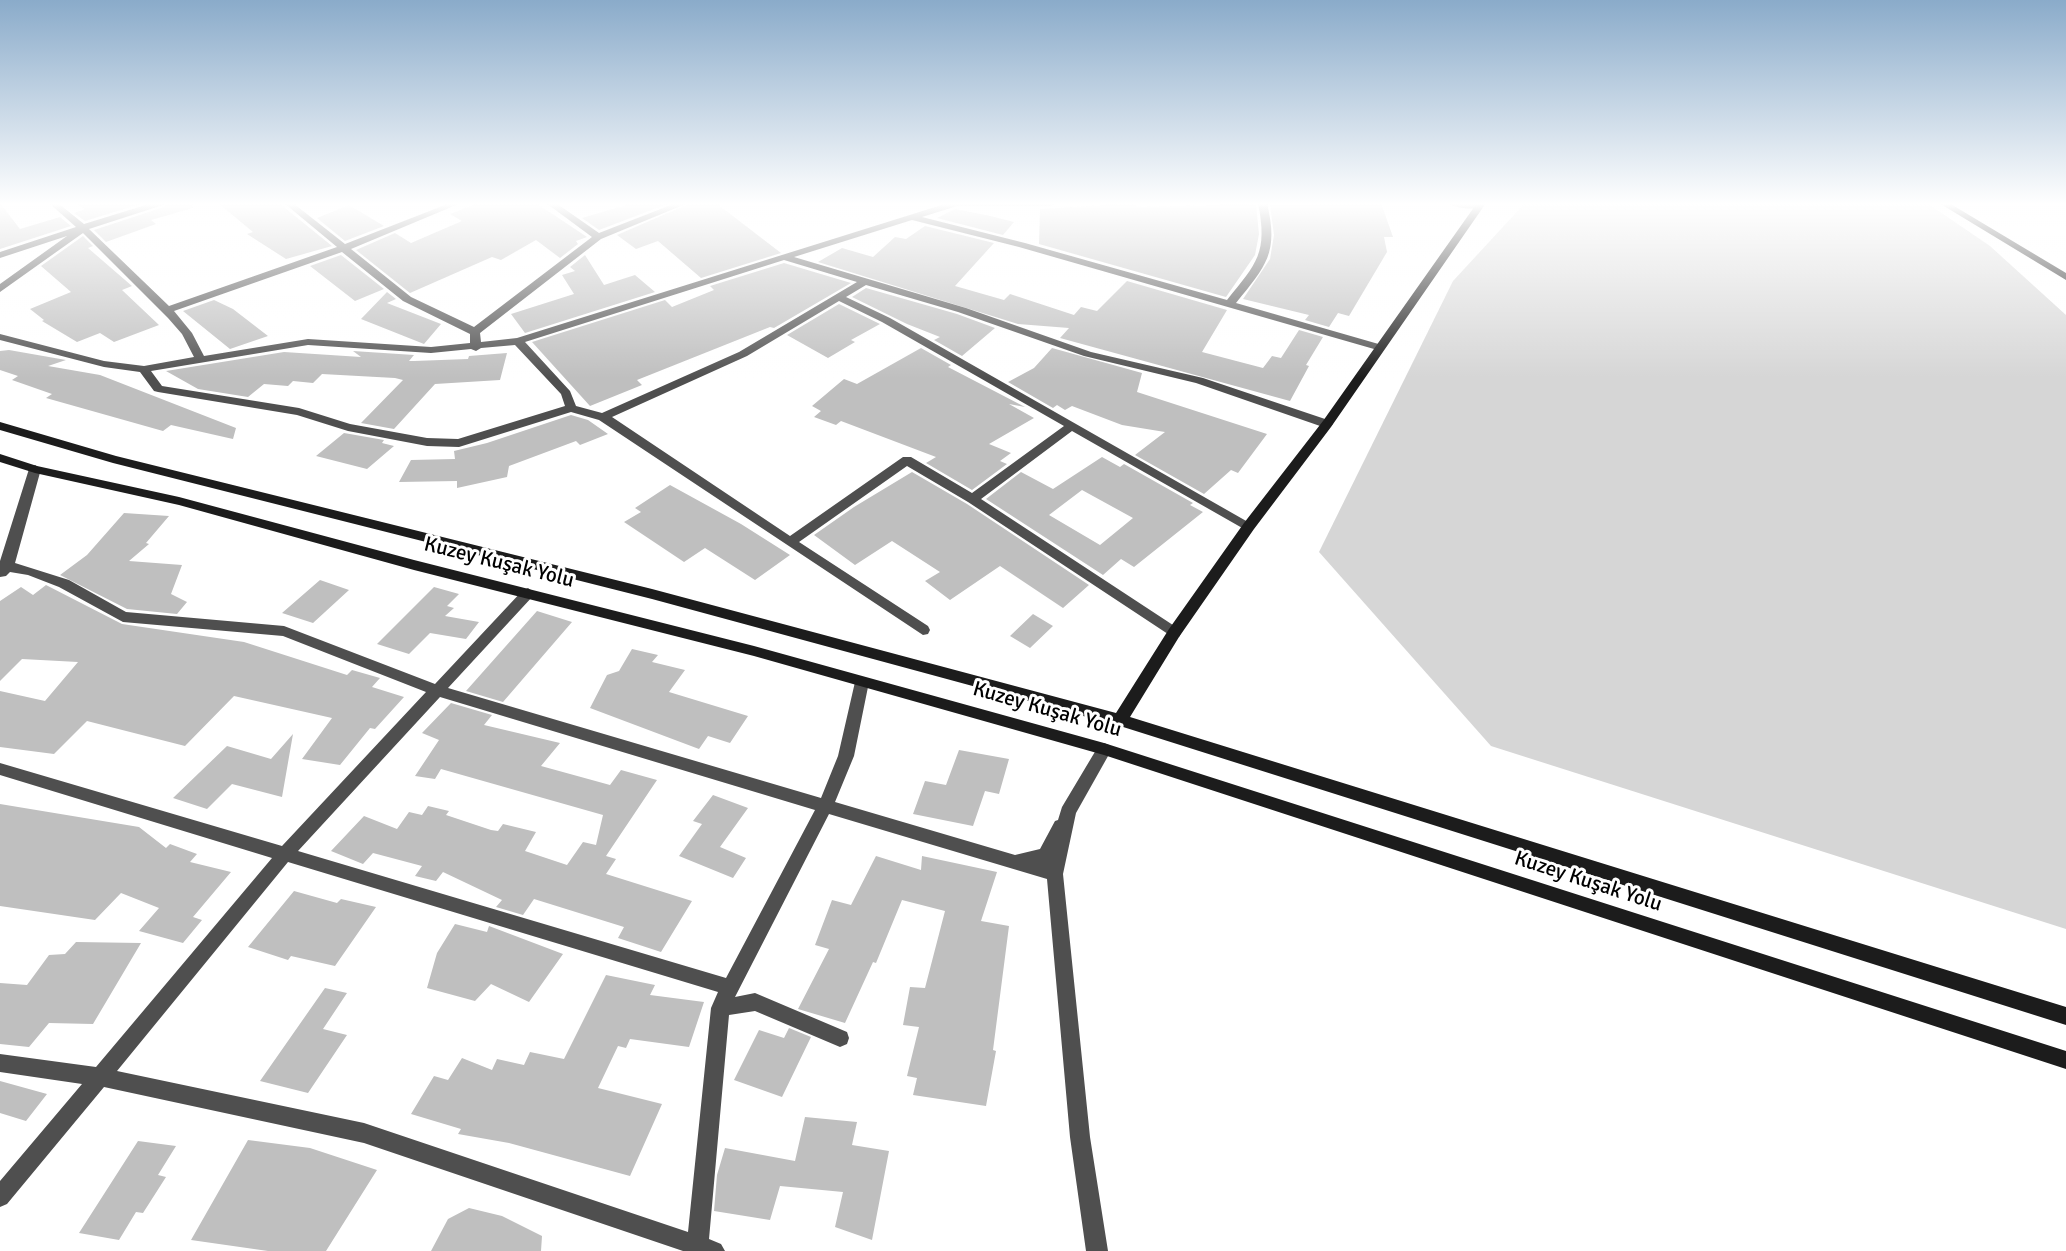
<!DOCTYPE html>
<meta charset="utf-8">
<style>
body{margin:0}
canvas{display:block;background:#fff}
</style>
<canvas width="2066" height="1251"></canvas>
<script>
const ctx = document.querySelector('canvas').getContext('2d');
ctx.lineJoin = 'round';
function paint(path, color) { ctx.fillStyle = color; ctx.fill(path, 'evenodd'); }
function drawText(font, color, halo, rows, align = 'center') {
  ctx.font = font + ' Signika,sans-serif'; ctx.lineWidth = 6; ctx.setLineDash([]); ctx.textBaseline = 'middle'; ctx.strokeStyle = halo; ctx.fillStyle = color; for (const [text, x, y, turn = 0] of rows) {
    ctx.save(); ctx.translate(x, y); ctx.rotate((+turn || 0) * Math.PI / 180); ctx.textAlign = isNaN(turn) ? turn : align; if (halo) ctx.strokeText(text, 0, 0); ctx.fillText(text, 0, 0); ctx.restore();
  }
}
paint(new Path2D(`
 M1525 203H1927L1990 246 2066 315V929L1491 746 1319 552 1453 281Z`), '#d6d6d6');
paint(new Path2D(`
 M0 203 20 229 60 217 71 226 0 249Z
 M76 203H144L85 221 74 213 85 209Z
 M167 203H192L193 208 151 220 156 224 106 242 94 230 164 207Z
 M218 203H279L332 246 286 259 247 234 253 232Z
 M478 203H536L587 237 576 241 578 244 560 258 536 240 501 260 492 257 410 293 356 250 395 233 411 243 462 221 450 214Z
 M632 203H670L599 230 582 218Z
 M691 203H716L781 253 701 278 658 241 636 249 617 235Z
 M1136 203V207L1256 204 1259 234 1255 255 1226 297 1039 244 1040 209Z
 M1309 203H1381L1393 237H1384L1387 252 1349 316 1338 313 1329 327 1305 320 1309 315 1243 299 1270 259 1274 235 1270 205H1310Z
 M349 205 384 226 345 241 317 218Z
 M955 209 986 215 1014 222 1003 235 937 218Z
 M925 226 994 243 955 286 1004 300 1010 294 1074 315 1081 307 1097 311 1127 281 1227 310 1202 352 1263 368 1272 356 1281 358 1299 330 1323 337 1306 365 1309 366 1290 401 1060 338 1069 328 1018 324 818 262 842 248 873 257 895 237 906 239Z
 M83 236 93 246 88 248 132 286 122 290 159 325 114 342 100 333 77 342 42 321 44 320 30 309 71 292 41 266Z
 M341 255 384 289 355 301 310 266Z
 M585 255 604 285 635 275 655 292 525 333 511 314 574 294 562 275 575 271 570 267Z
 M784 263 851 283 774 328 770 327 637 380 642 385 590 406 532 342 665 300 672 307 714 290 710 286Z
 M866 288 957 314 995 328 962 356 934 340 940 337 907 324 852 297Z
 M387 292 396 299 387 303 441 324 424 344 361 319Z
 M214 300 233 309 268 336 230 349 183 311Z
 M839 304 880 324 851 340 855 342 828 358 787 335Z
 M921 348 951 365 948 367 1025 407 1009 404 1034 418 989 444 1011 453 1000 461 1007 464 972 490 926 463 936 457 841 421 836 425 814 417 821 411 812 406 844 379 857 384Z
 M1052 348 1142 373 1137 392 1267 434 1238 473 1231 470 1204 494 1135 455 1165 432 1122 425 1072 406 1065 410 1057 405 1053 408 1008 382 1034 368Z
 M9 350 66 360 48 366 100 375 236 428 233 439 171 425 163 431 46 398 52 394 12 380 18 376 0 370V351Z
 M353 351 414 355 409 361H414L468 359 469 356 507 353 500 380 435 384 394 429 361 423 403 380 395 378 322 374 313 383 293 381 288 386 264 384 248 397 198 389 166 371 284 352 361 357Z
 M571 415 588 420 608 434 580 445 576 441 509 466 507 477 457 488V481L399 482 411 460 455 459 454 451 487 443Z
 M344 433 384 440 382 443 394 446 367 469 316 456Z
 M1102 457 1120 467 1124 464 1193 503 1190 505 1203 512 1134 567 1121 559 1103 575 986 499 1021 472 1053 489ZM1082 490 1133 518 1100 545 1049 515Z
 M912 472 967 504 1089 585 1063 608 1000 566 950 600 925 581 940 572 892 541 855 565 814 535 854 507Z
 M670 485 741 524 790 555 755 580 705 548 684 562 624 522 641 512 635 508Z
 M124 513 169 516 146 543 149 544 129 561 182 565 171 594 187 602 177 614 127 609 60 575 87 555Z
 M320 580 349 590 313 623 282 613Z
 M46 585 122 624 244 642 347 675 352 670 380 678 372 687 404 697 375 729 370 728 340 765 302 759 332 718 234 696 185 746 87 721 54 754 0 747V691L45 701 78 662 22 659 0 681V601L21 587 33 595Z
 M434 587 459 594 447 606 454 608 445 616 479 622 466 639 430 633 409 654 377 644Z
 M537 611 572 622 503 702 466 691Z
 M1033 614 1053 626 1030 648 1010 636Z
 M632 649 658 655 652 662 685 670 669 692 748 716 730 743 708 736 699 749 590 708 607 675 619 671Z
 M451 703 492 715 484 725 560 743 541 766 610 785 621 770 657 780 606 856 616 859 606 874 692 901 661 952 618 938 624 927 534 899 523 915 496 907 502 900 443 872 436 881 415 876 422 866 373 853 363 864 331 851 364 816 397 829 409 812 422 815 428 806 449 811 446 815 491 830 498 831 503 824 536 832 525 851 567 865 583 842 596 845 603 815 441 769 435 779 415 776 439 740 422 733Z
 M293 734 282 797 232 784 207 809 173 798 227 746 271 759Z
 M959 750 1009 759 999 794 985 791 973 826 913 814 925 781 946 785Z
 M713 795 748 808 720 847 746 858 733 878 679 856 702 824 693 821Z
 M0 804 139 827 166 848 170 844 197 854 190 862 231 872 193 917 202 920 183 943 139 931 159 908 121 893 95 920 0 906Z
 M876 856 921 870 922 856 997 872 981 921 1009 926 993 1050 996 1051 986 1106 913 1095 917 1078 907 1076 919 1027 903 1025 910 987 925 988 945 911 902 900 876 963 873 962 845 1023 798 1009 829 949 815 945 832 900 851 905Z
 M294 891 337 903 341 899 376 907 335 966 291 956 288 960 248 947Z
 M455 924 487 932 489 926 563 954 529 1002 491 984 475 1001 427 988 437 953Z
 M76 942 141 943 93 1024 49 1023 29 1047 0 1044V983L27 985 49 955 65 954Z
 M606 975 655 985 650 995 704 1002 689 1047 630 1039 626 1048 618 1046 598 1088 662 1104 630 1176 509 1143 458 1134 461 1129 411 1114 434 1076 448 1080 462 1058 492 1070 497 1059 524 1065 530 1052 564 1059Z
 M325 988 347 993 323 1029 347 1035 308 1093 260 1081Z
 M789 1028 811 1037 782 1097 734 1080 759 1030 784 1038Z
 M0 1081 47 1094 26 1121 0 1113Z
 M805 1117 857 1122 852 1145 889 1151 872 1240 835 1227 843 1192 780 1186 770 1220 714 1211 717 1175 725 1148 795 1161Z
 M248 1140 310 1148 377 1170 326 1251H268L191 1240Z
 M138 1141 176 1146 158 1175 166 1177 143 1213 136 1212 119 1240 79 1233Z
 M469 1208 502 1216 542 1236 541 1251H431L448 1219Z`), '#bfbfbf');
paint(new Path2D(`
 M49 203H58L84 224 152 203H164L163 205 89 229 169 306 337 247 284 203H293L345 244 450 203H461L351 249 411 297 474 327 592 237 546 203H556L599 233 676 203H688L601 239 480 333 481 342 517 338 948 203H1055L1051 206H957L922 217 1025 243 1227 300C1257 263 1268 253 1258 203H1267C1279 253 1266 266 1236 303L1382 345 1383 347 1382 349H1374L1019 247 912 220 794 257 966 308 1091 352 1203 378 1331 421 1333 424 1327 428 1323 427 1196 383 1084 356 958 312 866 285 846 297 890 318 1255 526 1249 530 1244 529 1072 431 981 499 1179 629 1181 633 1179 637 1174 638 968 502 907 466 799 542 928 626 930 630 928 634 923 635 599 420 571 412 459 447 427 446 348 431 297 415 158 392 154 391 140 372 104 367 0 340V334L104 361 144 366 194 357 182 334 168 318 83 233 0 292V284L67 236 0 258V252L76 227ZM342 252 403 301 470 334V343L431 347 308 339 204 356 192 333 174 311ZM784 260 857 282 739 352 602 413 576 406 570 391 525 342ZM839 301 882 322 1064 426 972 493 911 457H903L790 536 612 417 747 356ZM308 345 431 353 471 349 476 351 481 348 515 345 561 394 565 406 458 439 427 438 350 424 299 408 162 386 151 371Z
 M1447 203H1474L1484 206C1476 211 1455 208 1447 203Z
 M35 465 41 469 15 563 69 580 126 612 284 626 435 684 523 590 528 588 535 593 533 596 448 688 821 798 838 756 855 682 857 678H867L869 682 854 756 835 802 1015 855 1040 849 1055 821 1058 820 1062 807 1099 745 1104 743 1109 745 1112 749 1076 813 1063 874 1090 1137 1108 1251H1086L1070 1137 1047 879 829 814 735 997 755 993 847 1032 849 1038 847 1044 840 1047 755 1011 729 1015 709 1239 721 1244 725 1251H683L364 1143 104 1087 7 1204 0 1207V1181L82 1084 0 1072V1054L96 1067 272 858 0 775V763L282 846 426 692 283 636 123 622 59 587 28 575 10 572 6 576 0 577V561L29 469ZM440 697 815 810 726 978 298 851ZM288 862 718 992 711 1008 688 1232 364 1123 117 1071Z`), '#4f4f4f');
paint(new Path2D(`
 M1477 203H1486L1331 427 1254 529 1179 637 1130 717 2066 1007V1025L1120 726 652 599 113 463 0 430V422L116 456 652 589 1116 713 1169 629 1244 523 1323 421Z
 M1939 203H1949L2066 273V280Z
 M0 454 37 466 179 497 414 560 754 646 1104 743 2066 1051V1069L1104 755 754 656 414 570 179 505 35 473 0 462Z`), '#1c1c1c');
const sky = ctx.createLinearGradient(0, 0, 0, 378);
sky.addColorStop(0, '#8aabca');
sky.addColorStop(0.54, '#fff');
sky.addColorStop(1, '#ffffff00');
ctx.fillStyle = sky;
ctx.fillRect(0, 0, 2066, 378);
drawText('21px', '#000', '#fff', [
 ["Kuzey Kuşak Yolu",499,563,14],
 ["Kuzey Kuşak Yolu",1047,710,16],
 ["Kuzey Kuşak Yolu",1588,882,18]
]);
</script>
